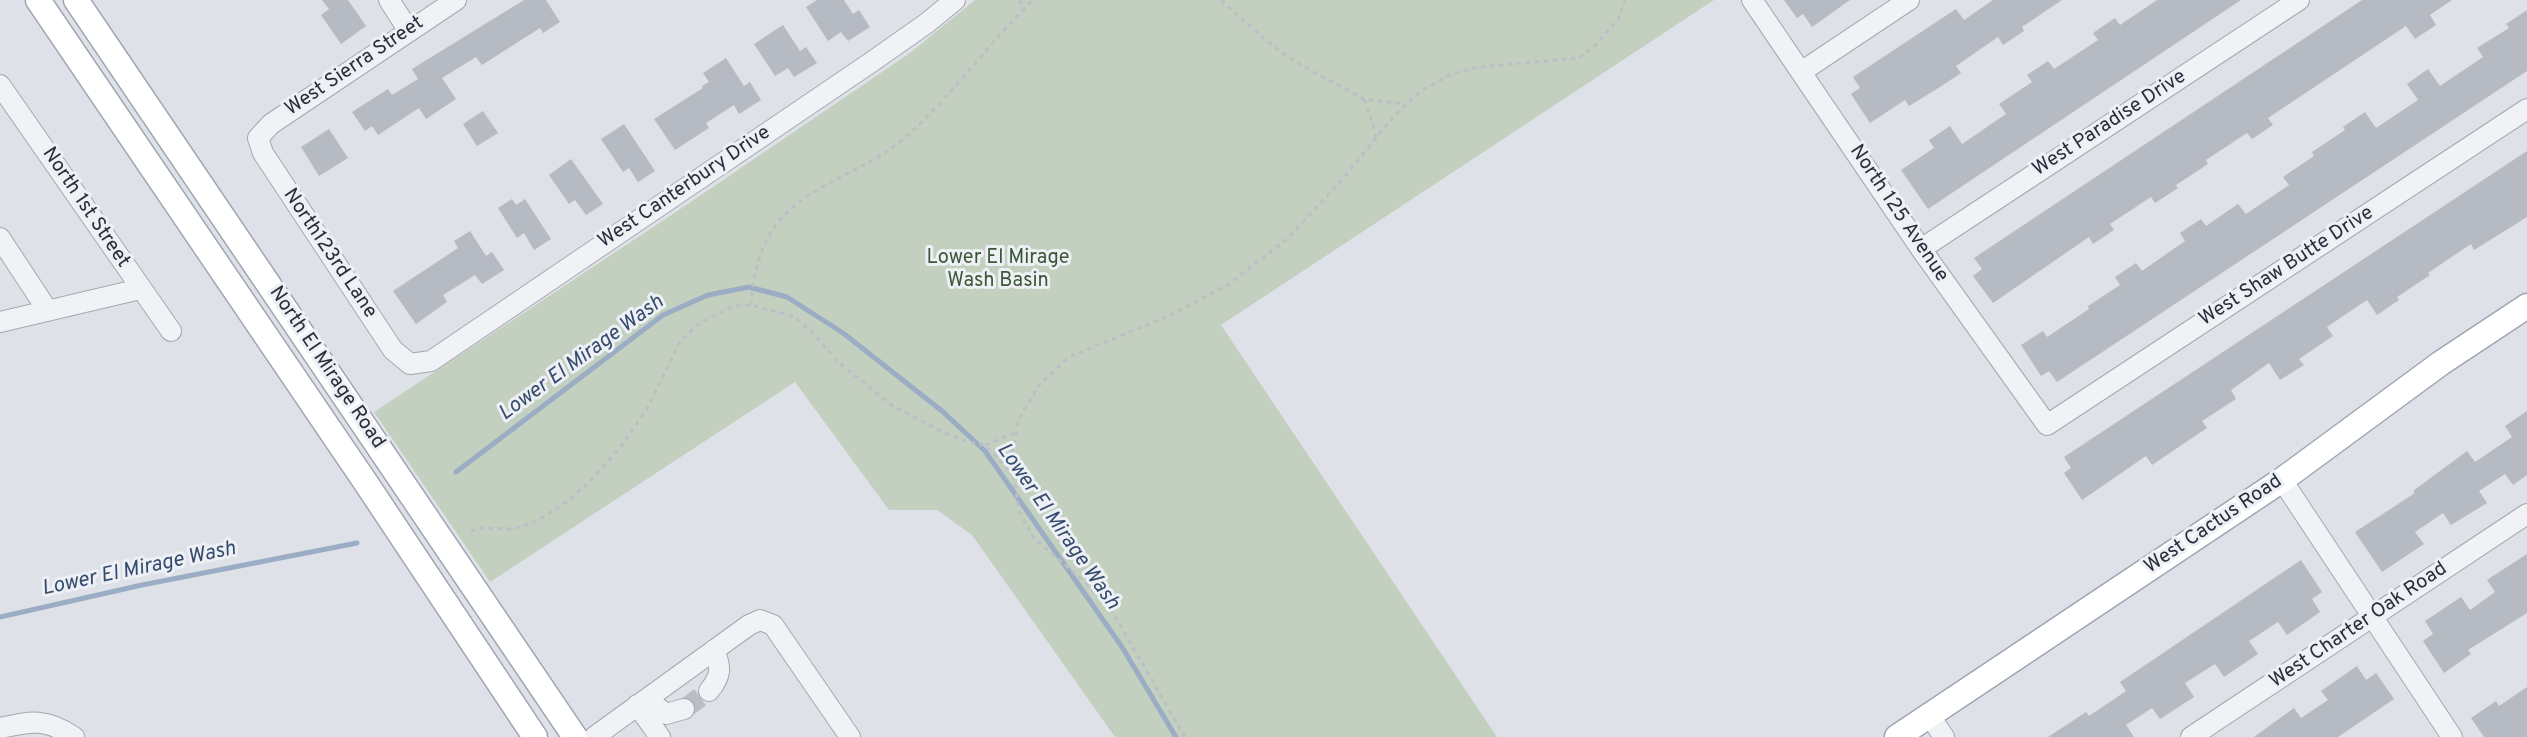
<!DOCTYPE html>
<style>
body{margin:0}
canvas{display:block;background:#dee1e7}
</style>
<canvas width="2527" height="737"></canvas>
<script>
const ctx = document.querySelector('canvas').getContext('2d');
ctx.lineJoin = 'round';
function paint(path, color) { ctx.fillStyle = color; ctx.fill(path, 'evenodd'); }
function strokePath(path, color, width, dash) { ctx.strokeStyle = color; ctx.lineWidth = width; ctx.lineCap = dash ? 'butt' : 'round'; ctx.setLineDash(dash || []); ctx.stroke(path); }
function drawText(font, color, halo, rows, align = 'center') {
  ctx.font = font + ' Overpass,sans-serif'; ctx.lineWidth = 6; ctx.setLineDash([]); ctx.textBaseline = 'middle'; ctx.strokeStyle = halo; ctx.fillStyle = color; for (const [text, x, y, turn = 0] of rows) {
    ctx.save(); ctx.translate(x, y); ctx.rotate((+turn || 0) * Math.PI / 180); ctx.textAlign = isNaN(turn) ? turn : align; if (halo) ctx.strokeText(text, 0, 0); ctx.fillText(text, 0, 0); ctx.restore();
  }
}
paint(new Path2D(`
 M975 0H1714L1221 325 1497 737H1115L972 535 937 510H889L795 382 490 582 374 412 679 210 910 53Z`), '#c3d0bf');
strokePath(new Path2D(`
 M456 472 663 315 708 295 749 287 787 297 843 333 890 370 942 411 985 451 1122 647 1176 737
 M0 617 142 585 357 543`), '#9badc5', 5);
paint(new Path2D(`
 M322 0H348L366 26 341 44 321 15 329 9Z
 M524 0H546L560 22 543 33 540 28 482 65 476 57 442 78 456 99 426 119 419 108 378 135 372 126 365 131 352 112 388 89 392 95 418 79 412 69Z
 M817 0H844L853 14 859 10 870 27 848 41 841 32 828 41 806 7Z
 M1784 0H1850L1812 27 1803 14 1797 18Z
 M1993 0H2062L2022 27 2024 31 2003 45 1998 37 1956 66 1961 73 1940 87 1909 106 1905 100 1870 123 1851 94 1860 88 1853 77 1956 9 1964 20Z
 M2157 0H2241L1928 209 1901 170 1934 148 1929 140 1950 126 1962 144 2006 114 1999 104 2032 82 2027 75 2048 61 2054 69 2098 40 2093 33 2115 18 2120 25Z
 M2362 0H2452L2430 15 2436 25 2415 39 2406 26 2268 118 2273 125 2252 139 2247 133 2206 160 2208 164 2176 185 2178 188 2155 203 2151 197 2110 224 2114 230 2093 244 2089 237 1993 303 1973 276 1982 269 1974 258Z
 M2527 10V71L2057 382 2049 371 2041 376 2021 345 2043 331 2047 337 2089 309 2088 306 2120 285 2115 277 2136 263 2142 271 2185 241 2180 233 2201 219 2206 226 2238 204 2246 214 2289 185 2283 177 2314 156 2312 152 2345 130 2343 127 2365 112 2376 128 2418 100 2407 84 2428 69 2440 86 2483 57 2477 48 2509 28 2506 24Z
 M783 25 800 51 806 47 817 63 794 77 788 68 775 76 754 44Z
 M726 58 744 86 750 82 761 100 739 114 734 105 706 123 709 128 675 150 654 119 703 88 702 86 709 82 703 73Z
 M483 111 498 133 477 146 463 124Z
 M624 124 655 171 638 182 629 168 623 172 601 139Z
 M329 129 348 158 319 176 301 147Z
 M2527 151V217L2474 250 2471 244 2428 273 2430 275 2397 297 2399 300 2377 315 2367 300 2327 327 2333 336 2299 359 2304 365 2280 380 2269 363 2231 390 2236 399 2202 421 2207 428 2152 465 2146 456 2082 500 2064 473 2071 468 2064 457Z
 M571 159 603 204 586 215 575 200 569 204 549 175Z
 M512 199 516 205 525 199 551 239 534 250 524 233 517 238 498 208Z
 M470 231 486 256 492 252 504 270 482 284 475 275 443 295 447 302 416 324 393 291 458 248 454 241Z
 M2527 411V475L2513 485 2505 474 2479 491 2487 503 2451 525 2443 513 2415 532 2424 544 2382 572 2355 532 2415 493 2413 491 2467 451 2475 462 2512 437 2505 426Z
 M2527 554V613L2468 650 2471 654 2444 673 2423 641 2433 634 2425 621 2461 597 2470 610 2495 592 2487 580Z
 M2301 560 2322 592 2312 599 2320 612 2287 635 2278 622 2249 641 2258 654 2224 677 2215 664 2185 683 2194 697 2160 719 2152 708 2126 725 2134 737H2048L2086 712 2089 716 2126 691 2120 682Z
 M2357 666 2366 680 2376 673 2394 699 2338 737H2254L2294 708 2301 718 2328 700 2321 691Z
 M2527 687V737H2484L2471 718 2496 701 2499 706Z`), '#b5bac3');
strokePath(new Path2D(`
 M684 709 709 691`), '#babdc5', 20, [20, 10]);
const minor = new Path2D(`
 M389 0 409 31
 M456 0 271 124 258 138 263 153 393 350 410 364 431 361 873 61 927 23 955 0
 M1752 0 1921 249 2047 425 2527 109
 M1801 72 1909 0
 M0 85 171 331
 M0 238 48 311
 M1921 249 2299 0
 M0 322 140 289
 M2282 480 2452 737
 M709 691C721 676 722 668 714 650
 M647 699 666 714 684 709
 M637 705 660 737
 M1929 715 1944 737
 M0 728C32 721 46 718 74 737
 M594 737 749 625 760 620 773 625 850 737
 M2191 737 2527 514`);
const major = new Path2D(`
 M38 0 366 483 535 737
 M76 0 575 737
 M1897 737 2282 480 2441 363 2527 306`);
strokePath(minor, '#a4a8b0', 22);
strokePath(major, '#9ea5b1', 27);
strokePath(new Path2D(`
 M1019 0 1025 7
 M1221 0 1262 37 1288 57 1310 70 1364 99 1406 104
 M1364 99 1373 124 1376 139
 M751 305C753 274 760 244 780 220 813 182 864 172 902 140 951 98 987 44 1033 0
 M985 445 1016 432
 M471 531 479 528 513 529 537 521 567 502 589 482 620 448 647 409 679 343 697 325 733 306 751 305 792 316 811 331 838 362 893 406 945 433 968 442 985 445 1013 474
 M1185 737 1113 613 1088 585 1033 537 1019 511 1011 459 1018 421 1040 384 1069 357 1171 315 1229 284 1287 239 1342 180 1393 117 1420 92 1447 76 1477 67 1579 58 1597 44 1618 19 1625 0`), '#bcbfc5', 3, [4.5, 4.5]);
strokePath(minor, '#f0f2f5', 20);
strokePath(major, '#fff', 24);
drawText('20px', '#282e3c', '#edf0f4', [
 ["West Sierra Street",355,67,-34],
 ["West Paradise Drive",2110,124,-33],
 ["West Canterbury Drive",685,188,-34],
 ["North 1st Street",85,208,56],
 ["North 125 Avenue",1898,214,56],
 ["North123rd Lane",329,254,56],
 ["West Shaw Butte Drive",2287,267,-33],
 ["North El Mirage Road",326,368,56],
 ["West Cactus Road",2214,525,-34],
 ["West Charter Oak Road",2359,626,-34]
]);
drawText('20px', '#3b5736', '#edf0f4', [
 ["Lower El Mirage",998,259],
 ["Wash Basin",998,282]
]);
drawText('italic 21px', '#354b6e', '#edf0f4', [
 ["Lower El Mirage Wash",582,359,-36],
 ["Lower El Mirage Wash",1057,527,55],
 ["Lower El Mirage Wash",139,570,-12]
]);
</script>
